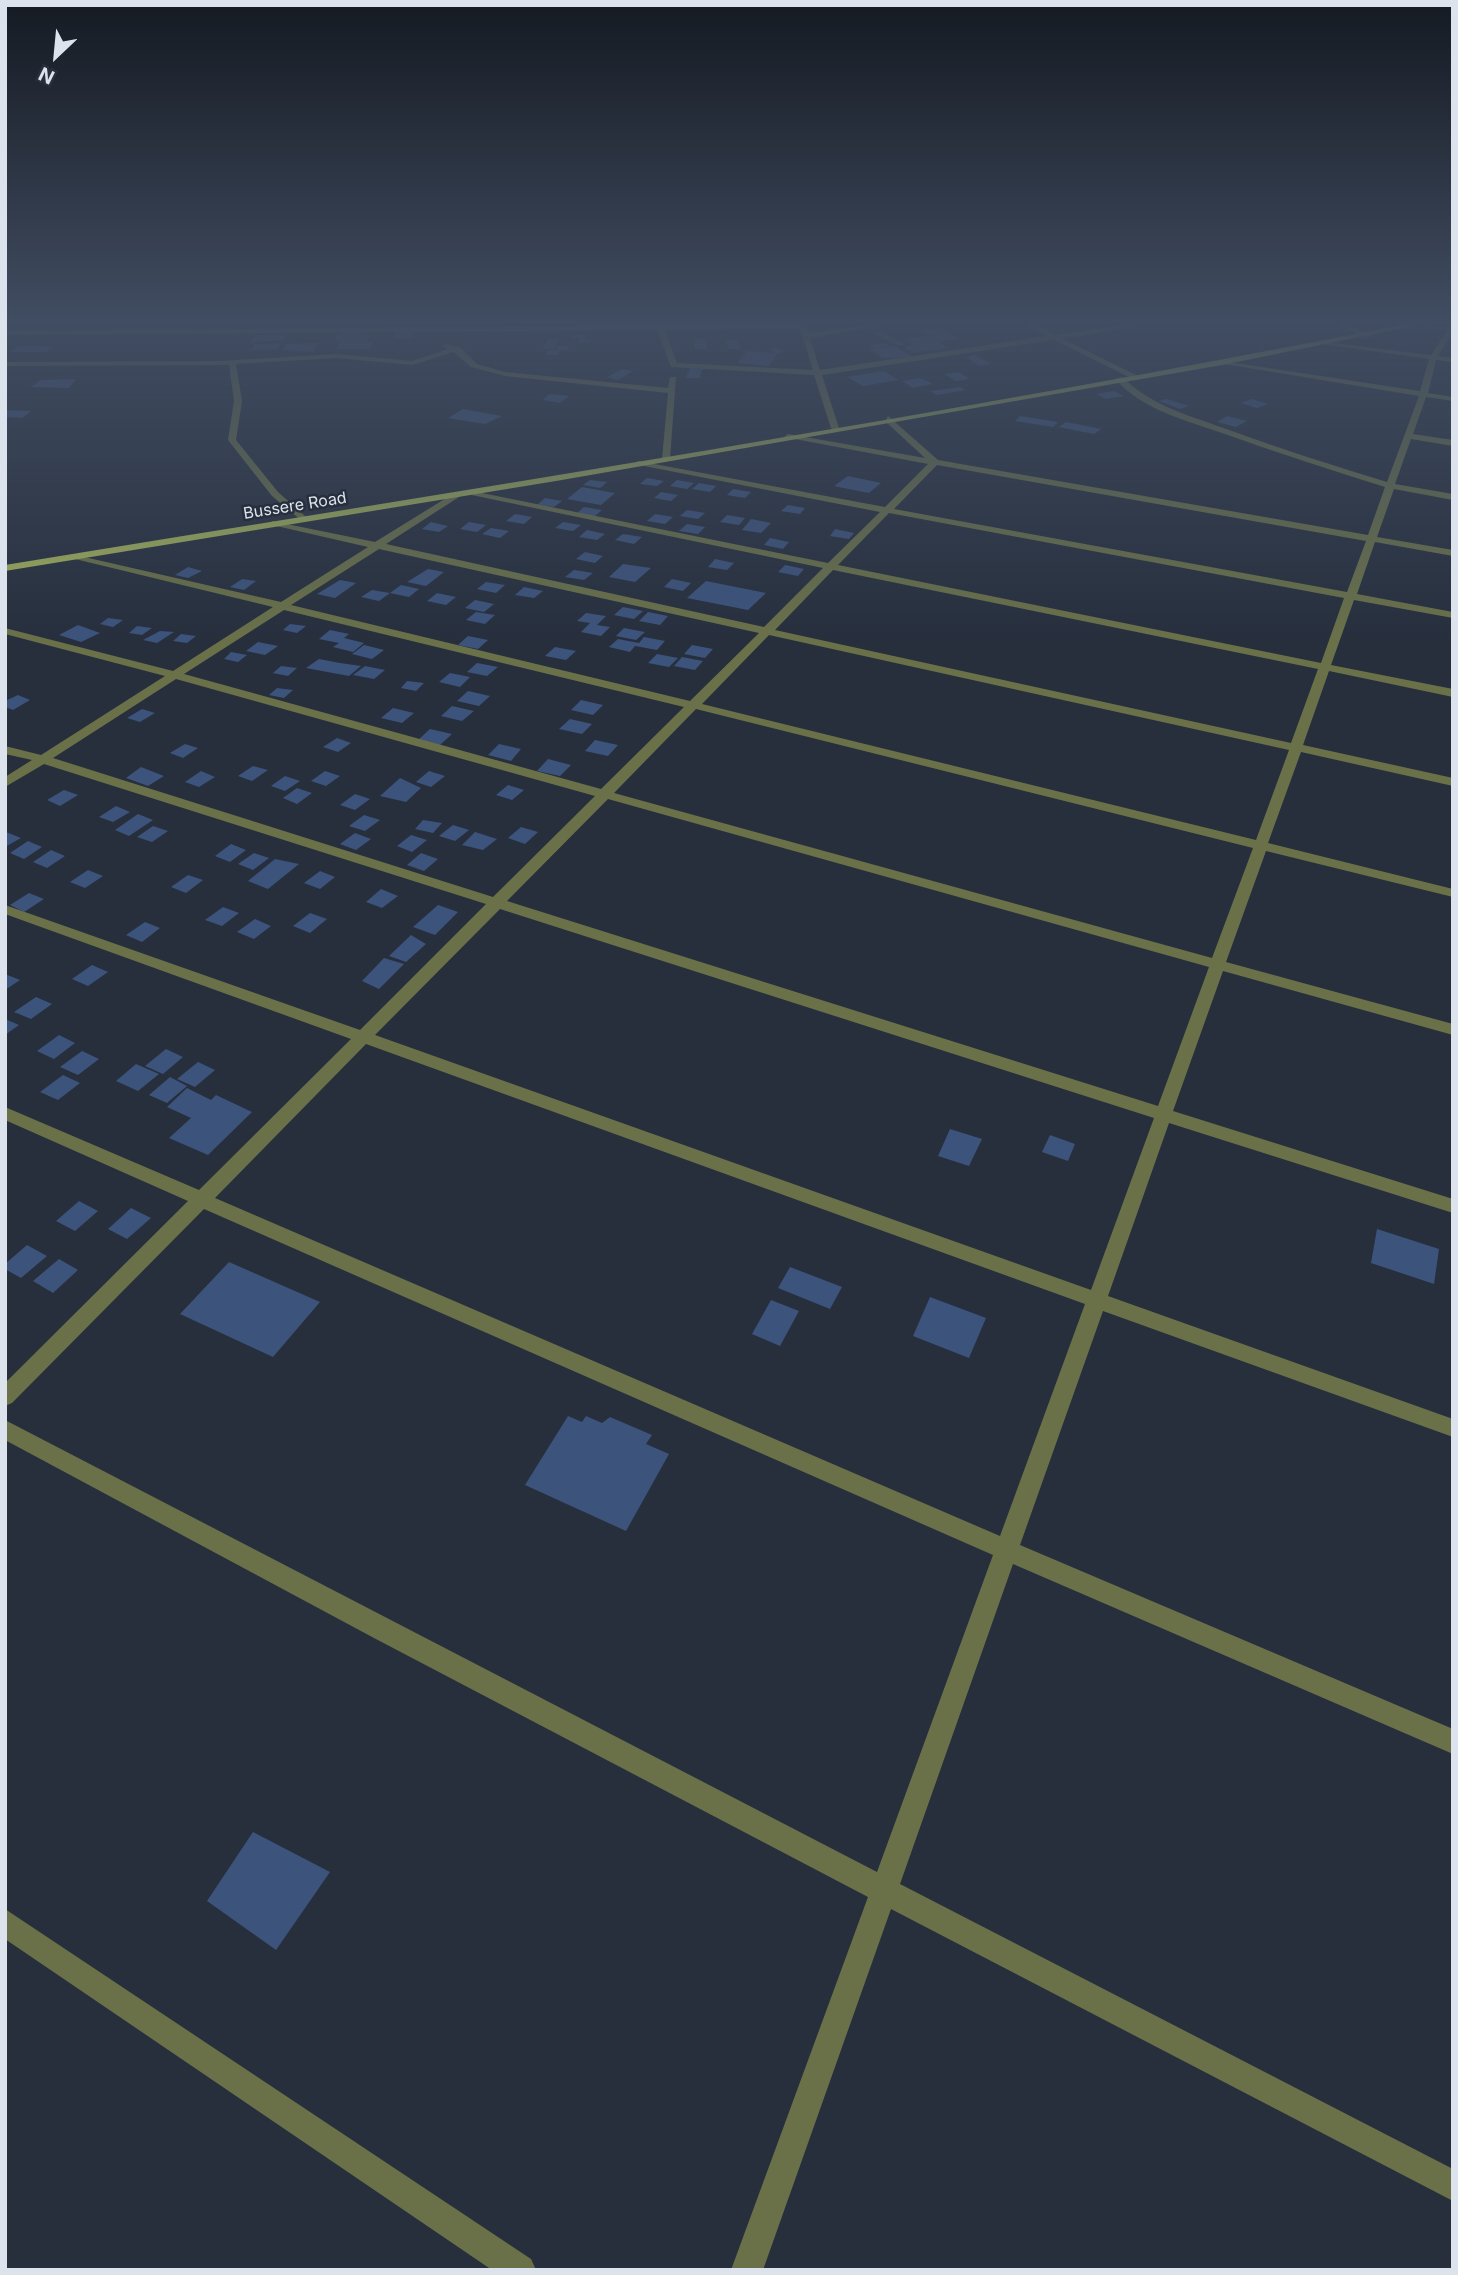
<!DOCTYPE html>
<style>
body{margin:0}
#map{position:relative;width:1458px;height:2275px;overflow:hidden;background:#272f3d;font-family:Inter,sans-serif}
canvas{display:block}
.frame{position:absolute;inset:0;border:7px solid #dde3ec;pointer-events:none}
.north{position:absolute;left:21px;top:21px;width:70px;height:70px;-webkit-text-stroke:5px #272f3d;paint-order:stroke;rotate:206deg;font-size:19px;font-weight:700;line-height:28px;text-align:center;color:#dde3ec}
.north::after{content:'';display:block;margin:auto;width:24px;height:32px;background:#dde3ec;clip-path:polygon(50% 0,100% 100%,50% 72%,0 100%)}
</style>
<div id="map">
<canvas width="1458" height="2275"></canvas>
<div class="frame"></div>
<div class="north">N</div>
</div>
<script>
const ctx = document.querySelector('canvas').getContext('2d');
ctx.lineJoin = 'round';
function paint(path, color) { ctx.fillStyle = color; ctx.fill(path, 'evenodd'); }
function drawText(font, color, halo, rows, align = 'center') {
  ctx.font = font + ' Inter,sans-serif'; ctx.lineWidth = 5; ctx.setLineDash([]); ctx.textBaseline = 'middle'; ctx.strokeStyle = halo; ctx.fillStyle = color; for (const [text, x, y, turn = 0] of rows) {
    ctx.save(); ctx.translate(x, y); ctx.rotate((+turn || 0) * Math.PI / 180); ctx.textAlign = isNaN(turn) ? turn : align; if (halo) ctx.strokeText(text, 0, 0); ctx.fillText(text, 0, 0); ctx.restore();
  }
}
paint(new Path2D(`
 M941 328 960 339 938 342 949 348 914 353 904 347 913 345 902 339 944 333 927 335 920 330Z
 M882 331 897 340 907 344 899 346 872 333Z
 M353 332 370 334 368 342 373 341 370 349H336L340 341H335L338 333Z
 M395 332H414L410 338 393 339Z
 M575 334H586L585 339H592L590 343H578L580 338H573Z
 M255 335H287L283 341 251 342Z
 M547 339H559L554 349H543Z
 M694 339H706L707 349H695Z
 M725 340H737L741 349H729Z
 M281 343 278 349 251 350 255 344Z
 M318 343 313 352 282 350 286 344Z
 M885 343 890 345 879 348 895 346 913 357 883 358 869 349 876 348 870 345Z
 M18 346H53L46 352H11Z
 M557 346H569L568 350H560L558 355H546L548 350H556Z
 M777 348 784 352 778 353 768 366 737 363 747 351 776 353 769 350Z
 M975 355 982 359 992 364 979 366 967 357Z
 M690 368H703L699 378H686Z
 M622 369 633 371 618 380 607 377Z
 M883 371 899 380 863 386 847 377Z
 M958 372 970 379 956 381 944 374Z
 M921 378 933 384 913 388 902 381Z
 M76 379 69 388 31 387 40 380Z
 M960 387 966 390 937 395 931 391Z
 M1114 391 1124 396 1106 399 1096 394Z
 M549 394 569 396 560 403 543 400Z
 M1167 399 1189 406 1180 409 1159 401Z
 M1252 399 1268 404 1257 408 1241 403Z
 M463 409 502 416 485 424 448 418Z
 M7 410 31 411 22 418 5 417Z
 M1020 416 1058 422 1053 427 1015 421Z
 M1227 416 1247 421 1236 427 1217 422Z
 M1066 422 1101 429 1094 434 1059 427Z
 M848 476 881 483 869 493 834 486Z
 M647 478 664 481 657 486 640 484Z
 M590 480 607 482 600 488 583 485Z
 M677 480 694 483 687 489 670 486Z
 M699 483 716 486 710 492 692 489Z
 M582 487 615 493 601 505 567 499Z
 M733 489 751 492 745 498 727 495Z
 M661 492 678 495 671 501 654 498Z
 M545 498 562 501 554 507 537 505Z
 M788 505 805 508 800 514 781 511Z
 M584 507 602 510 594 517 576 514Z
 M687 510 705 513 698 519 680 516Z
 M515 514 532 517 524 524 506 521Z
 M655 514 673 517 665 524 647 521Z
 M727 515 745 518 739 525 720 522Z
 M751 519 771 523 761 533 742 530Z
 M431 522 448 526 439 532 422 529Z
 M469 522 486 525 477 532 460 529Z
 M563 522 581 525 573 531 555 528Z
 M687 524 705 527 698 534 679 531Z
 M491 528 509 531 500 538 482 534Z
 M835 529 854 533 849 539 830 536Z
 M587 530 605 534 597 540 579 537Z
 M623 534 642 537 634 544 615 540Z
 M770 538 789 542 783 549 764 545Z
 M585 552 603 556 595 563 576 559Z
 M715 559 734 563 727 570 708 567Z
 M623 564 651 568 635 582 609 577Z
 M785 565 804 569 798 576 778 572Z
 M188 567 202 571 188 578 175 575Z
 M428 569 444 572 426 586 407 582Z
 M574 570 593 573 584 580 565 577Z
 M242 579 256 581 244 590 230 587Z
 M672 579 691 583 683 591 664 587Z
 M340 580 356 583 335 598 317 594Z
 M706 581 766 593 748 610 687 598Z
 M486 582 505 585 496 593 477 589Z
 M401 585 419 589 409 597 390 593Z
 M524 587 543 591 534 598 515 595Z
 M372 590 390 593 379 601 361 597Z
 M437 593 456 597 446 605 427 601Z
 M475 600 494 604 484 612 465 608Z
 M623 607 643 611 634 619 614 615Z
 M476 612 495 615 485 624 466 620Z
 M648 612 668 616 660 625 639 621Z
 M586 613 606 616 597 625 610 627 601 636 581 632 590 623 577 621Z
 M108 618 123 620 113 627 100 624Z
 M290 624 306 626 297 633 283 630Z
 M78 625 100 633 81 642 59 635Z
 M137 626 152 628 142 635 129 633Z
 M624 628 645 632 636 640 616 636Z
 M330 630 349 634 344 638 364 643 353 652 333 647 339 643 319 639Z
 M160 631 174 632 157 643 143 640Z
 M181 634 196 636 187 643 173 641Z
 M468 636 488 640 478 649 458 645Z
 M644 637 665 641 657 650 635 646 630 652 609 647 618 639 639 643Z
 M258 642 278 646 265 655 246 651Z
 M364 645 384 650 372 659 352 654Z
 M692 645 713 649 705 658 684 654Z
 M555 647 576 651 566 660 545 656Z
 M231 652 247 655 238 662 224 659Z
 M657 654 678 658 669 667 648 663Z
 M682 657 703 661 695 670 674 666Z
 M319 659 340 663 361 666 349 676 306 668Z
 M477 663 498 667 487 676 467 672Z
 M281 666 297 668 288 676 273 673Z
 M365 666 385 670 374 679 353 675Z
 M450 673 470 677 460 687 439 682Z
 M407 681 424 683 416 691 401 688Z
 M277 688 293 690 284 698 269 695Z
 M468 691 490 696 479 706 457 701Z
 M18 695 30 700 13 710 5 707V701Z
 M581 700 603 705 593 715 571 710Z
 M452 706 474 711 462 721 441 716Z
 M393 708 414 713 402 723 381 718Z
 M142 709 155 713 140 722 127 718Z
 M570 719 592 724 582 734 559 729Z
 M430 729 452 734 440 745 418 740Z
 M337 738 351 743 338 752 323 747Z
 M595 740 618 745 608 756 585 751Z
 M185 744 198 748 183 758 170 753Z
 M499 744 521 749 511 761 488 755Z
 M548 759 571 765 560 776 537 771Z
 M253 766 268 770 252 781 238 776Z
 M141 767 164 776 148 786 126 778Z
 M201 771 215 777 199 787 185 782Z
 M325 771 340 776 326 786 311 781Z
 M429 771 445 776 431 787 416 782Z
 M285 776 300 781 285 791 271 786Z
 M400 778 421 788 406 802 380 796Z
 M508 785 524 790 512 800 496 795Z
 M297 788 312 793 297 804 283 798Z
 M64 790 78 795 60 806 47 800Z
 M355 794 370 799 355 810 340 805Z
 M116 806 130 812 113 822 99 817Z
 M138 814 153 820 129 836 115 830Z
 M364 815 380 820 365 831 349 826Z
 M423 820 442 823 433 833 415 829Z
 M453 825 469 830 455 841 439 836Z
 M153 826 168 831 152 842 137 837Z
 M521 827 538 832 525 844 508 838Z
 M6 832 21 838 5 847Z
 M475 832 497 839 483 850 462 845Z
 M355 833 371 839 356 850 340 844Z
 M411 835 427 840 412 852 397 846Z
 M28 841 42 847 24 859 10 853Z
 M231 844 246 850 230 862 215 856Z
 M51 850 65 856 47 868 33 862Z
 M254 853 269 858 253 870 238 864Z
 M421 853 438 859 424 871 407 865Z
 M275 859 299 864 268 889 248 881Z
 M88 870 103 876 85 888 70 882Z
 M320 871 335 877 320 889 304 883Z
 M188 875 203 880 186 893 171 887Z
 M381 889 398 896 382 908 366 902Z
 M29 893 44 899 24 912 10 905Z
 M438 905 458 912 435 935 413 927Z
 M223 907 239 913 222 926 205 920Z
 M310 913 327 919 310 933 293 926Z
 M255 919 271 926 254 939 237 932Z
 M145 922 160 928 142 942 126 935Z
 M411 935 426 944 406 962 389 956Z
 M384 958 404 964 379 989 362 981Z
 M92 965 108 972 88 986 72 979Z
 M5 974 20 980 5 990Z
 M36 997 52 1004 31 1019 14 1012Z
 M5 1019 19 1025 5 1035Z
 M59 1035 75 1043 54 1059 37 1051Z
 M166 1049 183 1057 163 1074 145 1066Z
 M82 1051 99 1059 78 1075 60 1067Z
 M198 1062 215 1070 195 1087 177 1079Z
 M136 1064 159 1074 138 1091 116 1081Z
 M63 1075 80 1083 58 1100 40 1092Z
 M170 1077 187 1086 167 1103 149 1095Z
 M187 1088 211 1100 216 1095 252 1112 208 1155 169 1138 191 1118 167 1107Z
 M950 1129 982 1139 969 1166 938 1156Z
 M1050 1135 1075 1144 1068 1161 1042 1152Z
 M79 1201 98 1211 75 1231 56 1221Z
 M131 1208 151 1218 127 1239 108 1229Z
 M1377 1229 1439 1249 1434 1284 1371 1263Z
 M27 1245 47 1256 21 1278 5 1269V1264Z
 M59 1259 78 1270 53 1293 33 1281Z
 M229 1262 320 1302 273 1357 180 1314Z
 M790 1267 842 1287 830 1309 778 1288Z
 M930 1297 986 1318 969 1358 913 1336Z
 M771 1300 799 1311 780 1346 752 1334Z
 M568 1416 582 1422 586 1416 602 1423 610 1417 652 1435 646 1444 669 1454 626 1531 525 1485Z
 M253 1832 330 1872 276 1950 207 1901Z`), '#3c537c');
paint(new Path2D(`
 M656 325H806L808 333 865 325H886L810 338 820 370 1047 336 1026 325H1035L1056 335 1121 325H1141L1063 339 1140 377 1133 379 1054 340 822 375 839 428 835 431 831 428 814 375 671 367 657 330 5 335V331ZM800 329 813 370 677 363 665 330Z
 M1338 325H1348L1372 336 1365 338Z
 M1418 325 1453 327V333L1438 356 1453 358V362L1436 360 1428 393 1453 397V401L1426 397 1413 434 1453 440V446L1411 439 1395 484 1453 494V500L1394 489 1377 537 1453 550V556L1375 542 1357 594 1453 612V618L1354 600 1331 665 1453 689V697L1329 671 1303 745 1453 778V786L1301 752 1268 843 1453 889V897L1266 851 1226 962 1453 1024V1035L1223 971 1173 1111 1453 1199V1213L1169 1123 1108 1296 1453 1419V1437L1103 1311 1020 1545 1453 1729V1754L1013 1564 900 1884 1453 2169V2201L891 1909 763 2270H731L868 1897 374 1638 5 1440V1420L877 1872 993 1555 204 1209 12 1403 5 1406V1383L188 1201 5 1120V1107L199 1190 351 1039 5 914V905L360 1030 486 904 44 764 5 787V777L32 760 5 754V746L41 755 165 676 5 634V628L173 671 273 607 71 558V554L281 602 368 547 272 525V521L375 542 456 492 461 495 459 497 386 544 764 627 823 568 462 493 467 490 828 563 880 512 634 464 638 461 885 507 928 464 784 437 788 434 925 458 885 421 888 416 938 460 1368 535 1385 487C1331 470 1278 453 1225 434 1186 420 1144 411 1115 379L1122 377C1155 408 1191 416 1232 431 1284 450 1335 466 1387 482L1419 396 1218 363 1222 361 1420 391 1429 359 1321 344 1325 342 1431 355 1447 330ZM937 465 1366 541 1347 592 894 509ZM889 513 1344 598 1321 663 838 565ZM379 549 759 633 690 701 291 605ZM833 570 1318 669 1291 743 775 630ZM284 610 684 707 601 789 184 674ZM769 635 1289 750 1256 840 702 704ZM176 679 595 796 493 897 53 758ZM696 709 1253 848 1212 958 614 793ZM608 799 1209 967 1158 1106 507 901ZM500 909 1154 1118 1091 1290 375 1035ZM366 1044 1085 1304 1000 1536 215 1198Z
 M446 344 460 347 477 364 505 372 668 388 670 377H676L670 459 666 462 662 459 668 393 505 376 471 367 454 352 412 365 336 358 236 364 242 401 236 440 278 492 305 516 307 518 302 521 272 496 228 440 234 401 229 365 5 366V362L220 361 336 354 412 361 448 349 442 346Z
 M5 1909 531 2259 536 2270H492L5 1939Z`), '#6a7149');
paint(new Path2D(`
 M1402 325H1418L1222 365 556 481 5 571V565C471 489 939 416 1402 325Z`), '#a4b35b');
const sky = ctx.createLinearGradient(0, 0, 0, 644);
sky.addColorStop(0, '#151a22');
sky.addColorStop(0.5, '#414d62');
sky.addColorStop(1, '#414d6200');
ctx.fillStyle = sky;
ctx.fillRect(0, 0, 1458, 644);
drawText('16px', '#dde3ec', '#272f3d', [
 ["Bussere Road",295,506,-9]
]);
</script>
